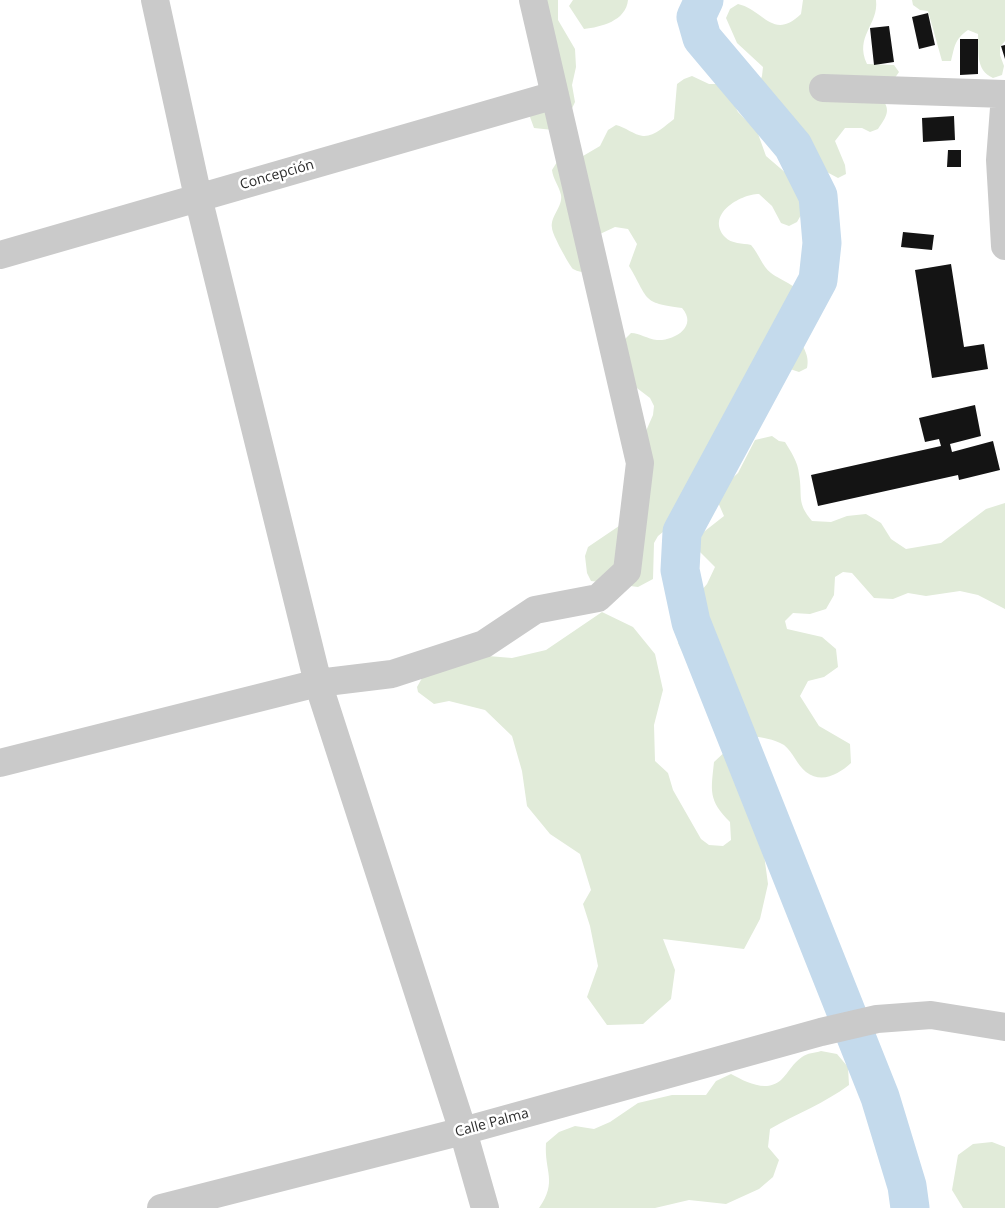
<!DOCTYPE html>
<meta charset="utf-8">
<style>
body{margin:0}
canvas{display:block;background:#fff}
</style>
<canvas width="1005" height="1208"></canvas>
<script>
const ctx = document.querySelector('canvas').getContext('2d');
ctx.lineJoin = 'round';
function paint(path, color) { ctx.fillStyle = color; ctx.fill(path, 'evenodd'); }
function strokePath(path, color, width, dash) { ctx.strokeStyle = color; ctx.lineWidth = width; ctx.lineCap = dash ? 'butt' : 'round'; ctx.setLineDash(dash || []); ctx.stroke(path); }
function drawText(font, color, halo, rows, align = 'center') {
  ctx.font = font + ' "Open Sans",sans-serif'; ctx.lineWidth = 5; ctx.setLineDash([]); ctx.textBaseline = 'middle'; ctx.strokeStyle = halo; ctx.fillStyle = color; for (const [text, x, y, turn = 0] of rows) {
    ctx.save(); ctx.translate(x, y); ctx.rotate((+turn || 0) * Math.PI / 180); ctx.textAlign = isNaN(turn) ? turn : align; if (halo) ctx.strokeText(text, 0, 0); ctx.fillText(text, 0, 0); ctx.restore();
  }
}
paint(new Path2D(`
 M526 0H558V20L575 49 576 67 572 85 575 102 567 119 553 130 534 128 530 117 532 99 540 82Z
 M573 0H628C626 21 601 27 584 29L569 6Z
 M803 0H876C879 25 854 36 867 64L894 65 899 72 881 98C892 110 886 117 878 129L870 132 862 128H845L835 141 845 165 846 174 838 178 823 170 804 144 787 143 782 136 778 119 762 100 763 92 759 84 762 76 763 67 737 43 726 18 730 9 738 4C764 10 773 41 801 14Z
 M912 0H1005V41L1000 47V55L1004 66 1002 75 993 78C975 70 979 51 978 34L968 30C954 40 955 46 951 61H942L928 11 920 10 913 5Z
 M692 76 709 84H718L726 88 738 112 757 131 766 156 787 174 799 198 801 215 797 222 789 226 781 223 772 206 759 194C740 194 705 215 725 237 731 244 743 243 751 245 759 254 762 266 771 273 781 281 803 287 806 302 808 314 797 322 799 335 802 348 810 354 807 368L799 372 775 364 768 369 755 392 742 402 739 419 741 428 727 451 724 468 712 492 658 536 654 543 653 579 638 587 591 581 587 573 585 556 588 547 619 526 646 431 653 415 654 406 650 398 629 382 625 339 631 333C640 333 647 339 657 340 675 341 698 326 682 308 641 303 649 299 629 266L637 244 628 229 615 227 600 234 588 272C583 272 578 272 573 269 569 265 552 234 552 228 550 216 563 207 561 195 559 186 553 179 552 170L557 162 583 156 600 146 608 130 616 125C625 127 634 135 643 136 654 137 666 125 674 119L677 84 684 79Z
 M772 436 779 441 785 442C791 452 798 462 799 474 803 497 796 502 812 521L831 522 847 516 866 514 881 523 891 539 906 549 941 543 986 509 1005 503V609L978 595 960 591 926 596 908 593 893 599 874 598 852 573 843 572 835 577 834 595 826 609 810 614 793 613 785 621 787 629 822 637 836 649 838 667 824 677 808 681 800 696 819 726 850 744 851 763C839 774 822 784 806 772 797 765 793 752 784 745 774 739 761 737 750 736L729 709 716 698 711 675C694 668 686 660 678 643L686 627 699 614 696 597 707 584 715 567 697 549 696 538 724 516 717 500 725 485 738 473 755 440Z
 M602 612 633 627 655 654 663 690 654 725 655 761 668 773 673 790 701 839 709 845 723 846 731 840 730 822C708 800 711 791 714 762L728 749 747 748 762 757 771 773 763 847 768 884 760 919 744 949 663 939 675 970 671 999 643 1024 607 1025 587 997 598 966 590 926 583 904 591 890 580 854 550 834 527 806 522 771 512 736 485 710 449 701 434 704 418 692 417 687 426 671 476 655 512 658 546 650Z
 M821 1051 837 1054 848 1067 849 1085C825 1103 796 1114 770 1129L768 1147 779 1160 773 1177 759 1189 726 1204 689 1200 655 1208H539C558 1181 544 1172 546 1143L559 1132 575 1126 594 1129 610 1122 638 1103 672 1095H706L716 1081 731 1074C746 1082 766 1093 781 1080 789 1072 793 1063 802 1057 807 1053 815 1053 821 1051Z
 M992 1142 1005 1147V1208H963L952 1190 958 1155 973 1144Z`), '#e1ebd9');
strokePath(new Path2D(`
 M704 0 696 17 702 38 793 146 818 196 822 243 818 280 682 532 680 570 691 622 880 1097 907 1186 910 1208`), '#c4daec', 39);
paint(new Path2D(`
 M928 13 935 45 919 49 912 17Z
 M889 26 894 62 874 65 870 28Z
 M960 39H978V74L960 75Z
 M1005 45V59L1001 46Z
 M954 116 955 140 923 142 922 118Z
 M948 150H961V167H947Z
 M903 232 934 235 932 250 901 247Z
 M951 264 964 347 984 344 988 369 932 378 915 270Z
 M975 405 981 436 950 444 952 452 993 441 1000 470 959 480 958 475 818 506 811 475 941 446 939 439 925 442 919 418Z`), '#141414');
strokePath(new Path2D(`
 M155 0 198 197 318 683 463 1131 485 1208
 M823 88 1005 94
 M1005 95 1000 160 1005 246
 M0 255 555 95
 M0 763 318 683 392 674 484 644 535 610 598 598 627 571 640 463 533 0
 M161 1208 463 1131 821 1032 877 1019 931 1015 1005 1027`), '#cacaca', 28);
drawText('14px', '#2d2d2d', '#fff', [
 ["Concepción",277,175,-16],
 ["Calle Palma",492,1123,-15]
]);
</script>
